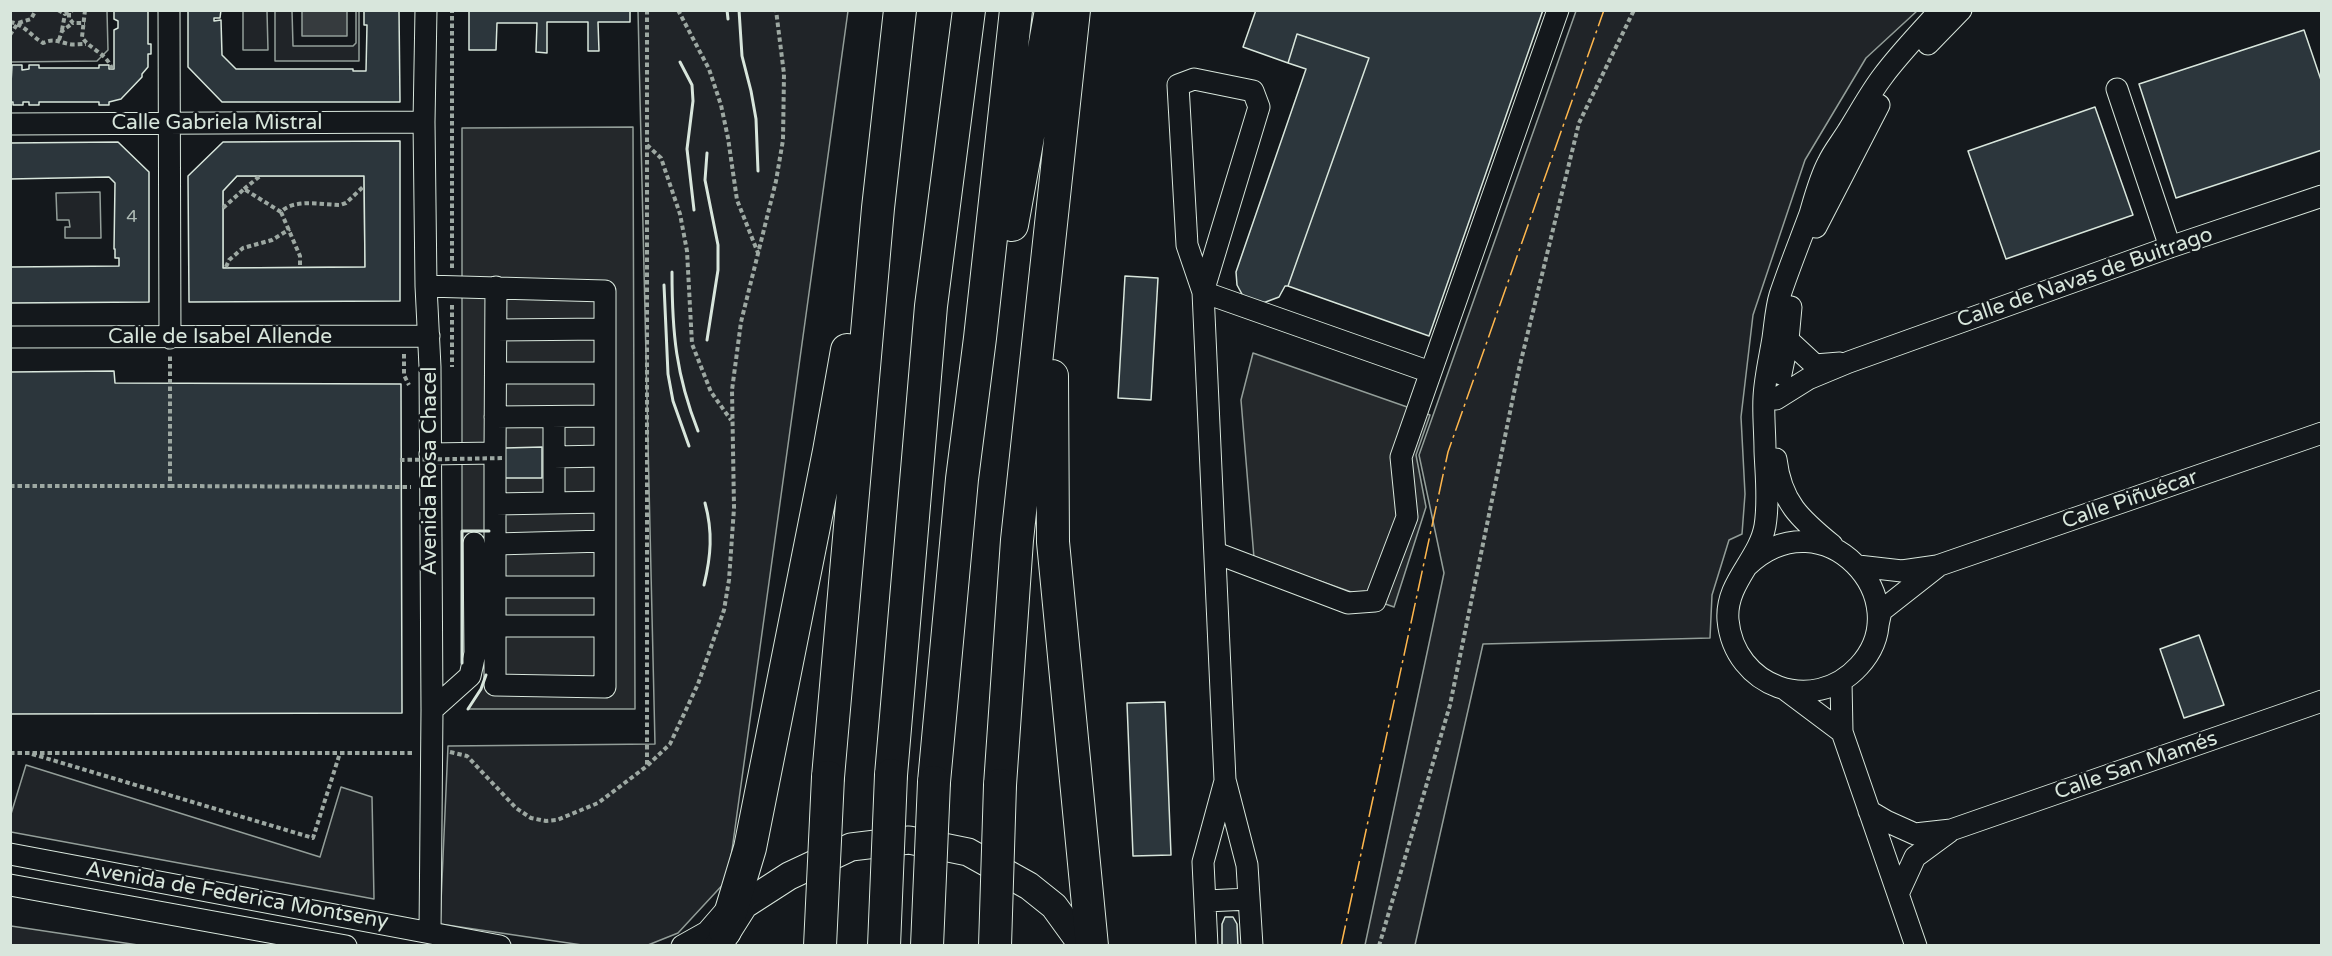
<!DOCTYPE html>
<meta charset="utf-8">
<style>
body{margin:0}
#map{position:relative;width:2332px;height:956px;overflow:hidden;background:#14181c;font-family:"Varela Round",sans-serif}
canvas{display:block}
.frame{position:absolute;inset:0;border:12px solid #d8e6dc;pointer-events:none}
</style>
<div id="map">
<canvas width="2332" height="956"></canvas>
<div class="frame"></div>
</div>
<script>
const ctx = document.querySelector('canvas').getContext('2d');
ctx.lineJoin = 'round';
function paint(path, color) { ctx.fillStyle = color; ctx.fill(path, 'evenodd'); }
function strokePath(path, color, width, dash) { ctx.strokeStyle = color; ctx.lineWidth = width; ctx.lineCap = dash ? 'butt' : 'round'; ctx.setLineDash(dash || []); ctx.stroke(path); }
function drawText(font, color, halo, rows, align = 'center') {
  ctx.font = font + ' "Varela Round",sans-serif'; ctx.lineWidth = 4.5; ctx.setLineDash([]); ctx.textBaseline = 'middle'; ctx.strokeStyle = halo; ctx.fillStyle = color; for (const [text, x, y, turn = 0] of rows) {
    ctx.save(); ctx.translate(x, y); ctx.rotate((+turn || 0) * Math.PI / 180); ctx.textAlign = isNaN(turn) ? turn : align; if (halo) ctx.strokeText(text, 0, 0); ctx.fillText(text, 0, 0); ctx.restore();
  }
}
const green = new Path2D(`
 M10 11H107L108 50 97 61 11 62Z
 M243 11H267L268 50H243Z
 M275 11H292L293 46H353L356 43V11H359V61H275Z
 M638 11H848L728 879 678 933 648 945H582L440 924 448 746 655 744Z
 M1576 11H1917L1866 58 1805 160 1753 315 1741 417 1745 494 1742 534 1729 540 1712 595 1710 638 1483 644 1415 945H1365L1444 573 1419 455Z
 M237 176H364L365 267 223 268V191Z
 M100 192 101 238H65V227H70L69 220H57L56 193Z
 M26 765 320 857 341 787 372 797 374 899 11 832V814Z
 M10 926H11L138 945H11Z`);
paint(green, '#202428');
strokePath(green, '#939e99', 1.5);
const parking = new Path2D(`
 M633 127 635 709H468L481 689 489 665 488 531H462V128Z
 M1253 353 1430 415 1416 455 1426 507 1394 607 1254 558 1241 400Z`);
paint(parking, '#24282b');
strokePath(parking, '#939e99', 1.5);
const water = new Path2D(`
 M302 11H347V36H302Z`);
paint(water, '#363b3e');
strokePath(water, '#939e99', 1.5);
const building = new Path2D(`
 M114 10H148V44H151V54H148V67L142 74V77L121 99 109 102V105H99V102H39V105H29V102H23V105H13V102H10L12 65H22V70L29 69V65H39V68H99V65H109V69H114V30L118 28V21L114 19Z
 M188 10H221L220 18H214V21L221 20 222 55 236 69H353V71H366L367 25H364V10H399L400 102H222L188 67Z
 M469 10H630V22H598L599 51H588V22H547V53L536 52 537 23H497L496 50H469Z
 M1256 10H1543L1429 336 1288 286 1369 58 1297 34 1288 63 1243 47Z
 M2304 30 2322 83V150L2176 198 2139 84Z
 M1297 34 1369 58 1288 286H1285L1279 297 1263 303 1243 296 1237 285 1236 272 1306 69 1288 63Z
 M2095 107 2133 215 2006 259 1968 151Z
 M400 141V301L189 302 188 176 223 142ZM237 176H364L365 267 223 268V191Z
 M118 142 149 172V302L10 303V267L119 266V258H115V249H114L115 183 109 177 10 179V143Z
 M1125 276 1158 278 1151 400 1118 398Z
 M114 371 115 383 401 384 402 713 10 714V372Z
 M542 447V478H505V448Z
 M2199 635 2224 705 2184 718 2160 649Z
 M1165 702 1171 855 1133 856 1127 703Z
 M1225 917H1233L1237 924 1238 946H1222V924Z`);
paint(building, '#2c363c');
strokePath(building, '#d8e6dc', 1.5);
const minor = new Path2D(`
 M169 10 170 338
 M426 10 424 122 426 286 430 367 432 710 430 932
 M1928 44 1961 10
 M2117 89 2170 247
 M10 124 424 122
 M1816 227 1879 105
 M426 286 605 291V687L495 685V453L430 454
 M1203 292 1259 107 1253 91 1194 79 1178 85 1187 245 1203 292 1225 780 1247 865 1252 946
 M1203 292 1430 372
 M496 330 605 329
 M10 337 429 336
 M1788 340 1815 365 1840 363
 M496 373H605
 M1781 374 1788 340 1791 307
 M1776 399 1808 379 1849 362 2170 247 2322 196
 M495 417 605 416
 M495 453 496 287
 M554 457 605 456
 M1776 459C1781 502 1800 519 1832 545
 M554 503V417
 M496 504 605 502
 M496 544 605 541
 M1216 553 1348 603 1375 601 1407 517 1401 457 1558 10
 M1748 565C1824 494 1920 600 1859 666 1813 716 1734 687 1728 620 1725 583 1759 560 1765 526 1769 501 1766 476 1765 451 1765 433 1763 414 1764 397 1765 377 1770 357 1773 338 1775 324 1776 308 1780 295 1789 268 1800 241 1810 214 1815 197 1820 178 1828 163 1833 152 1842 141 1848 131 1860 112 1870 93 1883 76 1900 53 1921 32 1940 10
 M1858 566 1902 571 1937 566 2322 433
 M496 587H605
 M1878 625 1881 611 1937 567
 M496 626H605
 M1841 681 1842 732 1916 946
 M1786 690 1842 732
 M432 710 470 676 475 653 474 543
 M1869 811 1886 821 1915 834 1951 830 2322 701
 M10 854 500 946
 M10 885 346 946
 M1898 894 1915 857 1949 832
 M1206 901 1249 899
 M682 946 707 932 727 909
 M1207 946 1203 862 1225 781`);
const major = new Path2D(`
 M718 946 744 905 789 876 851 847 909 840 968 852 1029 886 1054 906 1083 946`);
const highway = new Path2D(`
 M1012 225 1051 10
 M1052 376 1053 542 1092 946
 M891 775 931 306 969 10
 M828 777 878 208 900 10
 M934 782 962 479 980 338 1016 10
 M1000 785 1017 540 1074 10
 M725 931 750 848 829 451 847 350`);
strokePath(minor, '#d8e6dc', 23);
strokePath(major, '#d8e6dc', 29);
strokePath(highway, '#d8e6dc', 34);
strokePath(new Path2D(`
 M58 10 65 14 73 10
 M85 10 82 37C89 49 107 53 112 69
 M647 10V765
 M678 10 709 69 721 105 728 138 737 200 758 253
 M69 13V18L73 23H85
 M10 22C24 24 31 36 43 43 54 38 58 42 69 44 73 45 81 44 86 44
 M62 30 65 14
 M10 35 18 23 31 19 36 10
 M59 40 62 31 73 23
 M647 145 661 158 680 214 687 251 692 344 711 392 731 420
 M244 189 260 176
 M223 208 244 189 281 212C294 198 323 205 340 205L346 203 364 186
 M281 212 300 256V267
 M226 267 229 260 243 248 272 240 290 229
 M452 268V10
 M452 305V367
 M404 354V375L409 385
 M10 486H170V356
 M170 486 411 487
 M450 752 467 756 516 808 531 818 546 821 557 820 598 803 647 766 670 744 698 684 724 610 729 580 734 508 732 390 741 322 776 181 783 140 784 74 776 10
 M10 753H413
 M32 754 313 838 340 753
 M1379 946 1450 705 1518 373 1579 123 1634 10`), '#9da8a2', 4, [4.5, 3]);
strokePath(minor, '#14181c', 21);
strokePath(major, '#14181c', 27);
strokePath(highway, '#14181c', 32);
const highwayBridge = new Path2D(`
 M820 946 828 777
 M884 946 891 775
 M927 946 934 782
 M995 946 1000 785`);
strokePath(highwayBridge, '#d8e6dc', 34, []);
strokePath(new Path2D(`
 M400 460 505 458`), '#9da8a2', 4, [4.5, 3]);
strokePath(highwayBridge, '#14181c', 32);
strokePath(new Path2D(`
 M727 10 728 19
 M739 10 742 56 751 91 756 119 758 171
 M680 62 692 85 693 101 687 149 694 210
 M707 153 705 180 718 245V270L707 340
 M672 272C672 333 676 375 698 431
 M664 285 668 374 673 401 689 446
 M704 585C711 556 713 532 705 503
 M462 663V531H489
 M468 709 481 689 486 675`), '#d8e6dc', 3);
strokePath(new Path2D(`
 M1341 946 1448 452 1604 10`), '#ffb74d', 1.5, [21, 4.5, 3, 4.5]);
drawText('18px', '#adbab4', null, [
 ["4",132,217]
]);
drawText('21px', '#d8e6dc', '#14181c', [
 ["Calle Gabriela Mistral",217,123],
 ["Calle de Navas de Buitrago",2085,278,-19],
 ["Calle de Isabel Allende",220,337],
 ["Avenida Rosa Chacel",430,471,-90],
 ["Calle Piñuécar",2130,500,-19],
 ["Calle San Mamés",2136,766,-19],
 ["Avenida de Federica Montseny",237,896,10]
]);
</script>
